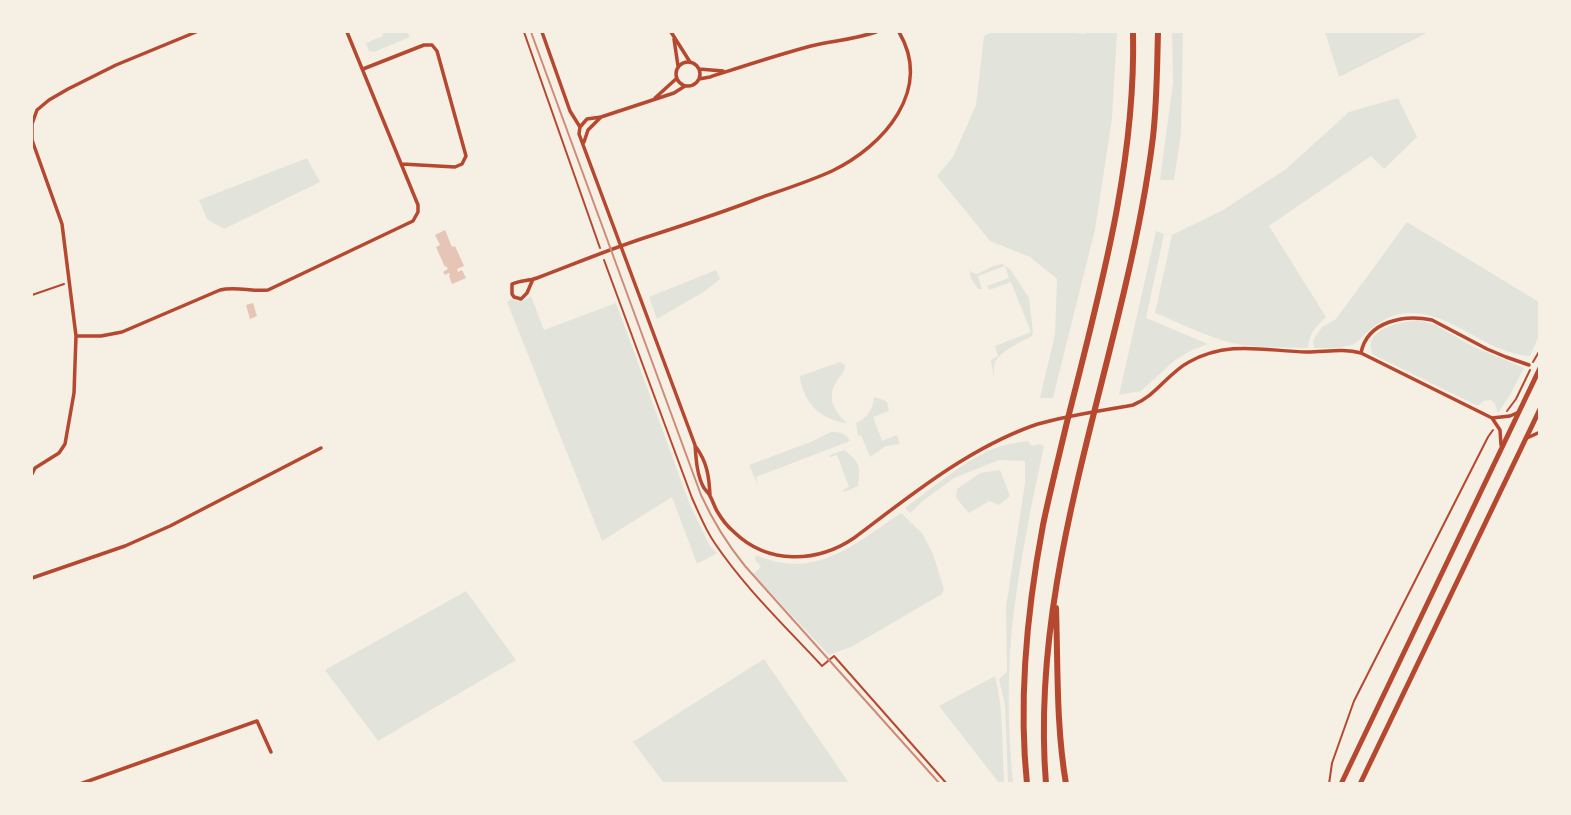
<!DOCTYPE html>
<style>
body{margin:0}
#map{position:relative;width:1571px;height:815px;overflow:hidden;background:#f6efe4;font-family:"PT Sans Narrow",sans-serif}
canvas{display:block}
.frame{position:absolute;inset:0;border:33px solid #f6efe4;pointer-events:none}
</style>
<div id="map">
<canvas width="1571" height="815"></canvas>
<div class="frame"></div>
</div>
<script>
const ctx = document.querySelector('canvas').getContext('2d');
ctx.lineJoin = 'round';
function paint(path, color) { ctx.fillStyle = color; ctx.fill(path, 'evenodd'); }
function strokePath(path, color, width, dash) { ctx.strokeStyle = color; ctx.lineWidth = width; ctx.lineCap = dash ? 'butt' : 'round'; ctx.setLineDash(dash || []); ctx.stroke(path); }
paint(new Path2D(`
 M382 32H407L410 37 374 52 369 51 366 43 383 36Z
 M991 32H1073L1075 33 1085 34V32H1117L1112 119 1095 230 1053 398H1040L1055 334 1057 279 1030 257 990 241 937 176 953 157 976 105 984 36Z
 M1172 32H1183L1181 134 1174 180H1160L1173 83Z
 M1325 32H1429L1339 77Z
 M1398 98 1417 137 1384 169 1371 156 1269 226 1326 317C1315 328 1310 332 1308 348 1286 347 1264 348 1242 345 1212 340 1183 324 1155 313L1172 235 1223 210 1286 169 1349 112Z
 M307 158 320 182 224 229 207 219 199 200Z
 M1407 222 1539 302V336L1530 356C1485 353 1452 312 1410 313 1391 313 1377 323 1363 336 1360 339 1356 344 1351 345 1340 349 1325 348 1314 348L1313 340 1322 327 1336 319Z
 M1156 231 1164 234 1146 318 1208 344 1190 351 1174 361 1141 391 1119 395Z
 M1002 264 1010 269 1029 298 1033 332 1032 336C1023 341 998 352 995 363 993 367 994 375 994 380L991 360 998 356 995 346 1031 332 1011 282 989 290 987 286 1009 278 1005 266 978 276 982 289H978L971 279 969 268 971 272 977 274 993 266Z
 M716 270 720 279 705 291 657 319 649 297Z
 M531 296 544 330 616 303 690 505 710 546 717 553 697 564 672 497 602 541 507 302 511 299C520 303 523 302 531 296Z
 M1418 320 1435 325 1474 347 1524 368 1510 395 1498 413 1495 404 1491 400 1483 401 1479 405H1476L1372 354C1371 350 1370 345 1371 342 1376 326 1405 322 1418 320Z
 M840 362 845 365C845 373 841 374 837 381 826 397 834 411 847 423 821 421 802 401 800 376Z
 M874 397 884 400 887 402 889 411 873 417 882 441 897 435 900 444 886 446 870 457 861 435 858 436 856 423C867 418 873 410 874 397Z
 M831 432C840 432 845 432 850 441L756 477 759 488 749 465 813 441Z
 M1028 441 1032 446 1040 444 1044 446C1031 506 1019 566 1012 627 1007 679 1008 731 1013 783H1008L1005 705 999 679 1007 672 1006 607 1025 483V461L999 460 954 478 924 500 910 513 905 508C931 489 971 455 1001 446 1010 444 1019 442 1028 441Z
 M844 450C860 462 861 466 858 486L844 492 843 490 849 487 837 455 830 457V455Z
 M1000 470 1010 496 999 505 989 501 969 513 956 498 957 489 980 473Z
 M901 513 922 533 933 554 944 589 942 594 851 647 829 655 753 574 761 567 755 560 756 555C816 581 854 544 901 513Z
 M466 591 516 660 378 741 325 670Z
 M764 659 849 783H664L633 742Z
 M995 676C1004 711 1002 748 1004 783H999L939 706Z`), '#e2e4dc');
paint(new Path2D(`
 M445 230 452 247 455 246 464 266 457 269 458 272 462 270 466 278 452 284 449 276 450 275 449 273 445 275 443 272 448 269 446 266 445 267 436 247 440 245 435 235Z
 M253 303 257 316 250 319 246 305Z`), '#e6c5b7');
strokePath(new Path2D(`
 M524 32 600 248
 M604 260 692 498C699 513 705 529 714 542 744 587 785 626 822 666L834 656 947 784
 M32 295 64 284
 M1533 362 1540 350
 M1507 411 1516 399 1530 370
 M1329 784 1332 763 1354 701 1488 437 1493 430`), '#b5482f', 2);
strokePath(new Path2D(`
 M542 32 570 111 580 127
 M671 32 690 62
 M674 39 678 66
 M676 74a12 12 0 1 1 24 0a12 12 0 1 1-24 0Z
 M363 69 424 45H432L437 51 466 156 462 164 455 167 402 164
 M699 69 723 71
 M699 79 710 77C744 66 777 55 811 46 833 41 856 39 876 32
 M685 86 674 93 601 117 587 119 580 127 579 134 695 445C696 459 697 476 704 488 706 491 709 493 710 496 713 501 714 506 717 511 721 518 728 527 734 532 768 565 817 563 854 538 910 496 966 450 1032 426 1062 416 1102 411 1133 405 1156 396 1168 373 1189 362 1229 340 1264 351 1307 352 1326 352 1343 348 1361 353L1492 418 1510 416 1519 412
 M655 98 677 78
 M32 124 37 110 49 100 68 89 116 65 196 32
 M32 125V140L62 224 76 336 74 393 65 444 59 453 35 468 32 474
 M584 142 588 130 601 117
 M533 279 527 293 521 299 514 297 512 294V284C520 280 529 281 537 278 574 264 610 249 647 237 684 225 721 213 757 199 782 190 808 182 832 171 884 146 933 90 899 32
 M76 336H101L122 332 220 290C236 286 252 292 268 290L413 221 418 212V205L347 32
 M1361 353C1367 321 1405 314 1432 320L1487 349 1506 357 1529 365
 M1492 418 1500 430 1501 445
 M1527 438 1540 432
 M696 447C707 462 709 476 710 495
 M32 578 125 546 170 526 321 448
 M80 784 257 721 271 752`), '#b5482f', 3.5);
strokePath(new Path2D(`
 M1341 784 1540 368
 M1360 784 1540 409`), '#b5482f', 5);
strokePath(new Path2D(`
 M1056 608C1058 667 1056 725 1066 784
 M1027 784C1018 697 1027 610 1043 525 1050 491 1059 456 1067 422 1099 294 1136 165 1133 32
 M1046 784C1032 612 1088 448 1126 283 1137 236 1147 186 1153 137 1157 102 1157 67 1158 32`), '#b5482f', 6);
strokePath(new Path2D(`
 M531 32 701 495C713 521 727 544 745 566L940 784`), '#cf8b77', 2);
</script>
